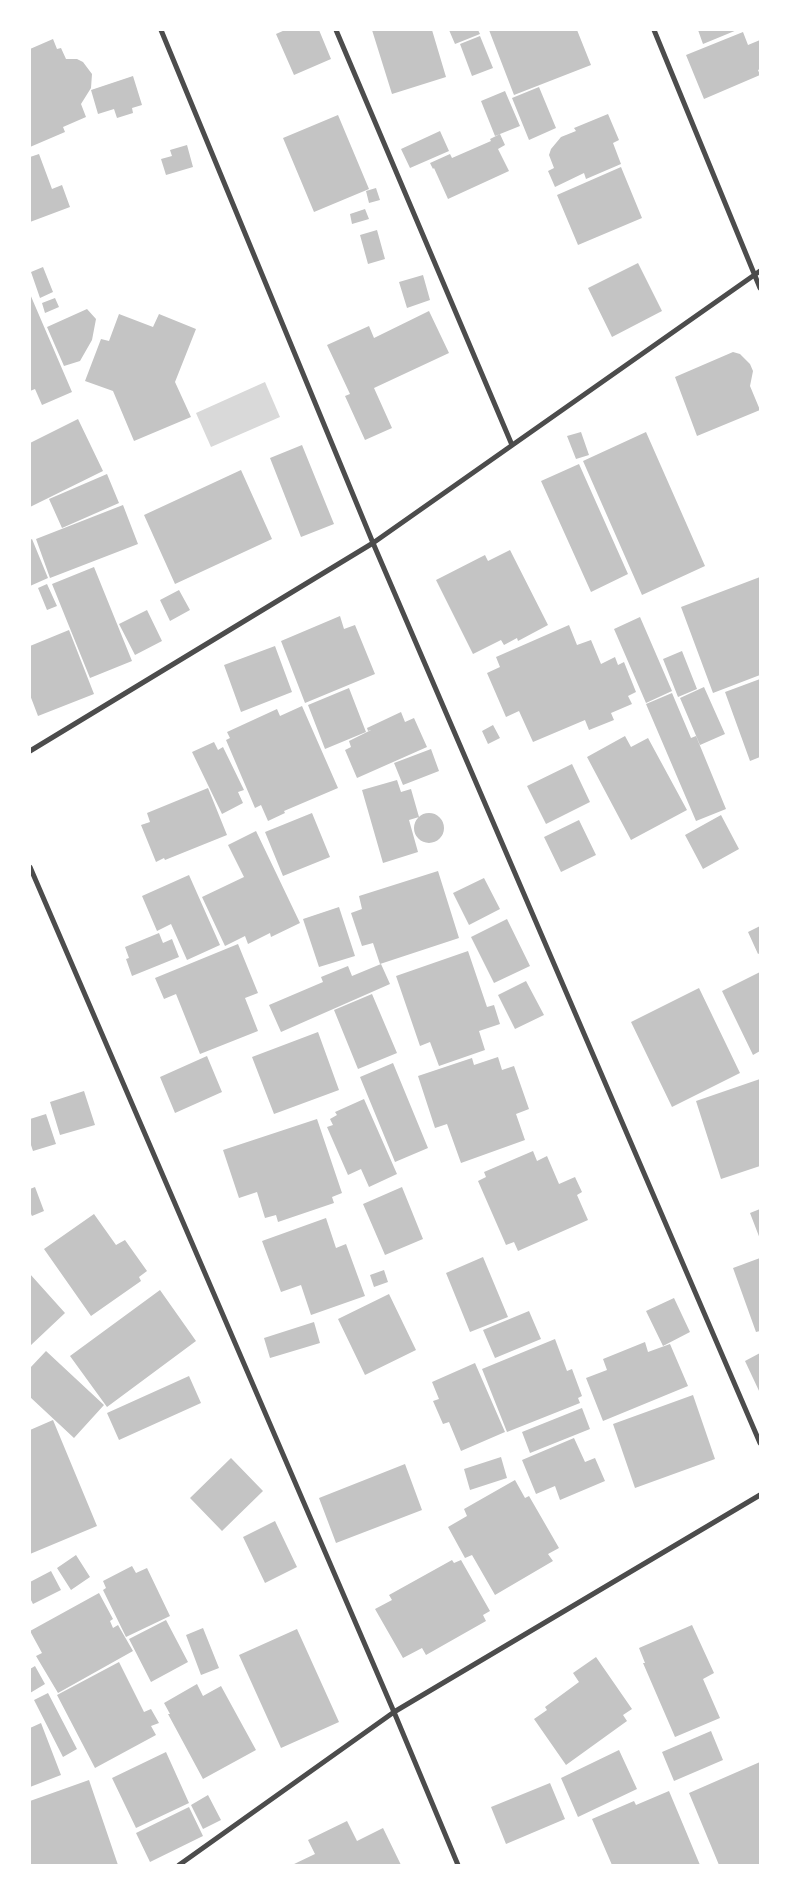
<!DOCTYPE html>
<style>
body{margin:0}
#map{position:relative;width:790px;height:1895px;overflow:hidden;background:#fff;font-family:"Public Sans",sans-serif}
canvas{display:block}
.frame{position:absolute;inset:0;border:31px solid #fff;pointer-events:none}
</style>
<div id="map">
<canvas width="790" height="1895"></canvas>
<div class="frame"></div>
</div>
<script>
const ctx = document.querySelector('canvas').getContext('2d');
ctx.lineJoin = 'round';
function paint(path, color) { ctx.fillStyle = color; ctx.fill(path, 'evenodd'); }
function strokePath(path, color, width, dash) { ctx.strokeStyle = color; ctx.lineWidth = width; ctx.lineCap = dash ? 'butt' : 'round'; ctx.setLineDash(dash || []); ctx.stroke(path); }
paint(new Path2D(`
 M265 382 280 417 211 447 196 413Z`), '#d9d9d9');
paint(new Path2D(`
 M285 30H319L331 59 294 75 276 34Z
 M372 30H432L446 77 392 94Z
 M449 30H478L480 34 455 44Z
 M489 30H577L591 65 514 95Z
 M698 30H737L703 44Z
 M743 32 748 45 760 40V69L758 70 760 75 704 99 686 55Z
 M480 36 493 68 472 76 460 44Z
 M53 39 57 49 61 48 66 59H77L83 62 92 74 91 88 81 104 86 117 63 127 65 132 30 147V49Z
 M133 76 142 105 132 108 133 113 117 118 114 109 98 114 91 90Z
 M539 87 556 128 529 140 512 98Z
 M505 91 520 126 495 136 481 101Z
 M608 114 619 140 613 143 621 164 586 179 584 173 555 187 548 171 554 168 549 155 551 149 561 137 576 131 574 128Z
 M338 115 369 189 314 212 283 138Z
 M440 131 449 151 410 168 401 149Z
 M500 134 505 145 498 149 509 171 448 199 434 168 433 169 430 163 450 154 452 158 491 141 490 139Z
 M187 145 193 167 166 175 161 159 172 156 170 150Z
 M39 154 52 189 62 185 70 207 30 222V157Z
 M621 167 642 218 578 245 557 195Z
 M376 188 380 200 369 203 366 191Z
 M365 209 369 219 352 224 350 214Z
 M377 230 385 259 368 264 360 235Z
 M638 263 662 311 612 337 588 288Z
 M43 267 53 292 40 298 31 272Z
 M423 275 430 300 407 308 399 282Z
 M30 294 72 392 42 405 35 389 30 391Z
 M55 298 59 307 45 313 42 303Z
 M87 309 96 319 92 340 80 361 64 366 47 327Z
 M429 311 449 353 374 388 392 428 365 440 345 396 350 394 327 345 369 326 374 338Z
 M119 314 153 327 159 314 196 329 175 382 191 417 134 441 113 391 85 381 101 339 109 341Z
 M733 352 740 354 750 364 753 371 750 386 760 410 697 436 675 377Z
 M78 419 103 471 30 507V443Z
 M581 432 589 455 576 459 567 436Z
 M646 432 705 566 642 595 583 461Z
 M302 445 334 524 301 537 270 458Z
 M579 464 628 574 591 592 541 481Z
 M241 470 272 539 175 584 144 515Z
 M107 474 119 503 62 528 49 499Z
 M123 505 138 544 50 578 36 539Z
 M32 539 48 578 30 586V540Z
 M510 550 548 625 518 641 517 638 504 645 501 640 473 654 436 580 485 555 488 561Z
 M94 567 132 661 90 678 52 584Z
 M760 577V675L713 693 681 607Z
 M47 584 57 606 47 610 38 588Z
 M179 590 190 610 170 621 160 600Z
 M147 610 162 641 135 655 119 624Z
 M340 616 344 629 355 625 375 674 305 703 281 641Z
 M640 617 672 691 646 703 614 629Z
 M569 625 577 645 591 640 601 664 615 657 618 665 624 662 636 692 628 696 632 704 611 713 614 720 589 730 585 720 533 742 519 711 506 717 487 673 500 667 496 657Z
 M69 630 94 694 38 716 30 695V646Z
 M275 646 292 692 241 712 224 665Z
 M682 651 697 689 678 697 663 659Z
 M760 679V757L750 761 725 692Z
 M704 687 725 734 700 745 680 698Z
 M349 688 366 732 325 749 308 705Z
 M672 693 691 738 696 736 726 809 696 821 646 704Z
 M302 706 338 788 284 811 285 813 268 821 261 805 255 808 226 740 230 738 227 732 277 709 280 716Z
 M401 712 405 722 414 718 427 747 357 778 345 750 351 747 349 741 371 730 368 731 367 728Z
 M493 725 500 738 488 744 482 731Z
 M625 736 631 747 648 738 687 810 631 840 587 757Z
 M214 742 218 750 223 747 244 790 238 792 243 803 222 814 192 752Z
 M431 749 439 771 403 785 394 763Z
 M572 764 590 802 546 824 527 786Z
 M397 780 401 792 411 789 419 817 409 820 418 852 383 863 362 790Z
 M208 788 227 835 165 860 164 858 156 862 141 825 150 822 147 813Z
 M312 813 330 857 283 876 265 832Z
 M414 828a15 15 0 1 1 30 0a15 15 0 1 1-30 0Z
 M721 815 739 849 703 869 685 835Z
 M579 820 596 855 561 872 544 837Z
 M256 831 300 923 271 937 270 933 248 944 245 936 225 946 202 897 244 877 228 845Z
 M438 871 459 938 380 964 373 943 362 946 351 913 362 909 359 896Z
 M189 875 220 945 187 960 171 924 157 931 142 896Z
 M484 878 500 909 469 925 453 893Z
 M339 907 355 956 319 967 303 919Z
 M507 919 530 966 494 983 471 937Z
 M760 926V953L758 954 748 932Z
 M159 933 163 943 172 939 179 957 132 976 126 959 129 958 125 947Z
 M238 944 258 993 245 998 258 1031 200 1054 176 994 164 999 155 978Z
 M468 951 487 1007 494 1005 500 1024 479 1031 485 1050 439 1066 430 1042 420 1046 396 976Z
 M381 964 390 984 281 1032 269 1005 323 982 321 977 348 966 352 976Z
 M760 972V1051L753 1055 722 991Z
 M526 981 544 1015 515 1029 498 995Z
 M699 988 740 1073 672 1107 631 1022Z
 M372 994 397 1053 358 1069 334 1010Z
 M318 1032 339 1090 274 1114 252 1057Z
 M207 1056 222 1092 175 1113 160 1077Z
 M498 1057 502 1070 514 1066 529 1109 516 1114 525 1140 461 1163 447 1124 435 1128 418 1076 472 1058 474 1065Z
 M393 1063 428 1148 395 1162 360 1077Z
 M760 1079V1166L721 1179 696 1101Z
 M84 1091 95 1125 60 1135 50 1102Z
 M364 1099 397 1174 369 1187 361 1169 348 1175 327 1127 333 1125 330 1119 337 1115 335 1112Z
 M46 1114 56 1144 33 1151 30 1142V1119Z
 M317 1119 342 1193 332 1197 334 1203 278 1222 276 1215 265 1218 257 1192 239 1198 223 1150Z
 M533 1151 537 1161 547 1156 559 1184 575 1177 582 1192 577 1195 588 1220 518 1251 514 1242 506 1245 478 1181 486 1177 484 1172Z
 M35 1187 44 1211 32 1216 30 1212V1189Z
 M402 1187 423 1239 385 1255 363 1204Z
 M760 1209V1239L750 1213Z
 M94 1214 116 1245 125 1240 147 1271 139 1277 141 1281 91 1316 44 1249Z
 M326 1218 336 1248 346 1244 365 1296 311 1315 301 1285 281 1292 262 1241Z
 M483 1257 508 1317 470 1332 446 1273Z
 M760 1258V1331L756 1332 733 1268Z
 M384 1270 388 1282 374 1287 370 1275Z
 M30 1274 65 1313 30 1346Z
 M160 1290 196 1341 107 1407 70 1356Z
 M389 1294 416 1350 365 1375 338 1319Z
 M674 1298 690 1332 663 1346 646 1311Z
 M529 1311 541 1339 495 1358 483 1330Z
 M314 1322 320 1343 270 1358 264 1338Z
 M555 1339 567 1371 572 1369 582 1396 578 1398 580 1403 507 1432 482 1369Z
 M645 1342 648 1352 670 1344 688 1386 603 1421 586 1378 607 1370 603 1359Z
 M46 1351 104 1405 74 1438 30 1397V1368Z
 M760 1353V1393L745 1361Z
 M475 1363 505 1432 461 1451 449 1422 443 1424 433 1401 439 1399 432 1382Z
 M189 1376 201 1403 119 1440 107 1413Z
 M693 1395 715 1459 635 1488 613 1424Z
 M582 1408 590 1429 530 1453 522 1432Z
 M53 1420 97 1526 30 1554V1430Z
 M574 1438 585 1462 595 1458 605 1481 560 1500 555 1486 536 1494 522 1460Z
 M501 1457 507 1478 470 1490 464 1469Z
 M231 1458 263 1491 222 1531 190 1498Z
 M405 1464 422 1510 336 1543 319 1498Z
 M515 1480 525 1498 529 1496 559 1548 548 1554 553 1561 495 1595 472 1555 465 1558 448 1527 467 1516 464 1509Z
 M275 1521 297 1567 265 1583 243 1537Z
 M76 1555 90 1577 71 1590 57 1568Z
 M452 1560 454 1563 461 1560 490 1611 483 1615 486 1621 426 1655 422 1648 403 1658 375 1609 392 1600 389 1595Z
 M132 1566 136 1573 147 1568 170 1616 126 1637 103 1590 106 1588 103 1581Z
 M51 1571 61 1590 33 1604 30 1598V1582Z
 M99 1593 113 1619 110 1621 113 1628 118 1625 133 1651 58 1693 36 1656 42 1653 30 1631Z
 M166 1620 188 1662 151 1682 129 1639Z
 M692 1625 714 1673 703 1679 720 1718 675 1737 643 1663H645L639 1648Z
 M203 1628 219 1668 201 1675 186 1635Z
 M297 1629 339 1722 281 1748 239 1655Z
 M596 1657 632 1709 623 1715 627 1721 566 1765 534 1719 547 1710 545 1707 579 1682 573 1673Z
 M119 1662 144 1712 151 1709 159 1723 151 1726 156 1735 95 1768 57 1695Z
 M35 1666 45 1684 30 1693V1669Z
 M197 1684 203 1696 221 1686 256 1750 203 1779 168 1714H170L164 1703Z
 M48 1693 77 1749 63 1757 34 1700Z
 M41 1723 61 1775 30 1787V1728Z
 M711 1731 723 1760 674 1781 662 1752Z
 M619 1750 637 1789 578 1817 561 1778Z
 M166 1752 189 1803 136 1828 112 1778Z
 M760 1762V1865H719L689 1793Z
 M89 1780 118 1865H30V1801Z
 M550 1783 565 1819 506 1844 491 1807Z
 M669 1791 700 1865H612L592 1819 634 1801 636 1805Z
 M208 1795 221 1820 203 1829 191 1805Z
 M189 1807 203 1836 150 1862 136 1833Z
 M347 1821 357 1841 383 1828 401 1865H292L315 1854 308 1840Z`), '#c4c4c4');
strokePath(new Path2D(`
 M161 30 373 543 760 1443
 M336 30 512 445
 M654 30 760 288
 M30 751 373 543 760 271
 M30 867 394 1712 458 1865
 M179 1865 394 1712 760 1495`), '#4c4c4c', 5);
</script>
